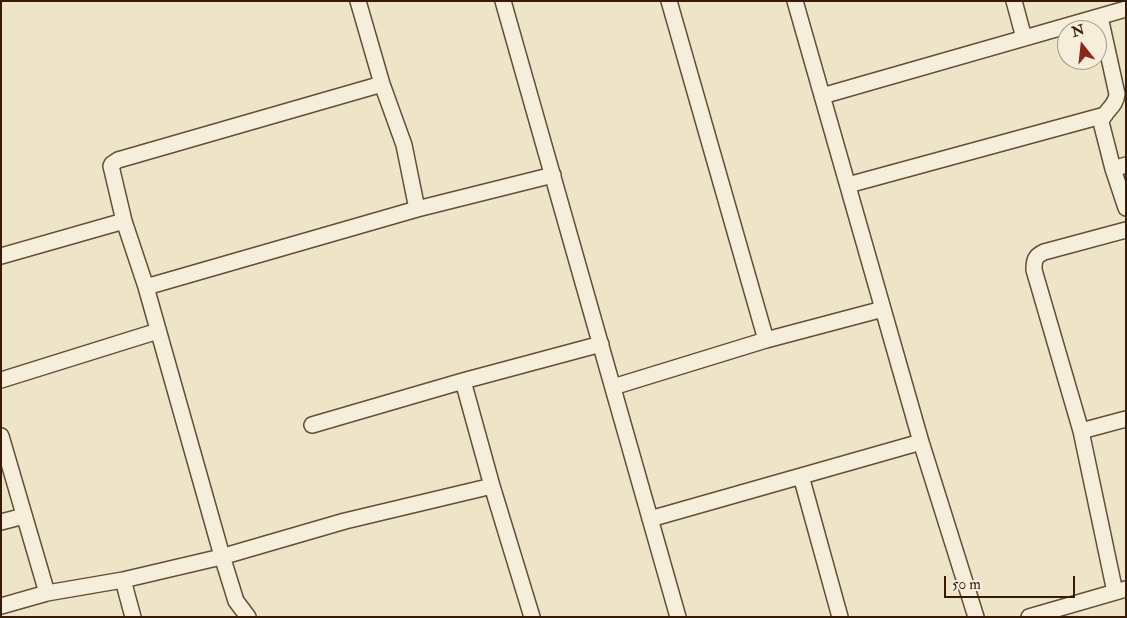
<!DOCTYPE html>
<style>
body{margin:0}
#map{position:relative;width:1127px;height:618px;overflow:hidden;background:#eee5c8;font-family:"IM FELL Double Pica",serif}
canvas{display:block}
.frame{position:absolute;inset:0;border:2px solid #391a04;pointer-events:none}
.north{position:absolute;left:1057px;top:20px;width:50px;height:50px;box-sizing:border-box;background:#f4eedb;border:1px solid #a99985;border-radius:50%;rotate:344deg;font-size:14px;font-weight:700;line-height:20px;text-align:center;color:#391a04}
.north::after{content:'';display:block;margin:auto;width:18px;height:22px;background:#8f2418;clip-path:polygon(50% 0,100% 100%,50% 72%,0 100%)}
.scale{position:absolute;left:944px;top:576px;width:131px;height:22px;box-sizing:border-box;border:2px solid #391a04;border-top:0;padding-left:6px;font-size:15px;line-height:18px;white-space:nowrap;color:#391a04;-webkit-text-stroke:4px #f4eedb;paint-order:stroke}
</style>
<div id="map">
<canvas width="1127" height="618"></canvas>
<div class="frame"></div>
<div class="north">N</div>
<div class="scale">50 m</div>
</div>
<script>
const ctx = document.querySelector('canvas').getContext('2d');
ctx.lineJoin = 'round';
function strokePath(path, color, width, dash) { ctx.strokeStyle = color; ctx.lineWidth = width; ctx.lineCap = dash ? 'butt' : 'round'; ctx.setLineDash(dash || []); ctx.stroke(path); }
const minor = new Path2D(`
 M358 1 382 84 404 145 417 209
 M503 1 678 617
 M669 1 766 340
 M795 1 921 442 976 617
 M1014 1 1024 38
 M1100 17 1117 94C1116 107 1104 111 1101 122L1113 169
 M822 96 1126 9
 M1126 165 1113 169 1126 208
 M848 185 1105 115
 M1 256 124 221
 M146 287 417 209 553 175
 M1 380 158 331
 M463 381 492 486 532 617
 M613 387 766 340 883 309
 M312 425 463 381 601 344
 M1081 431 1126 419
 M1 436 47 593
 M801 476 840 617
 M650 519 921 442
 M1 522 24 516
 M123 580 133 617
 M1115 592 1081 431 1034 270C1034 260 1035 256 1044 252L1126 230
 M1 606 47 593 123 580 221 557 345 521 492 486
 M248 617 236 601 222 556 146 287 124 221 111 166 112 164 118 160 382 84
 M1029 617 1126 589`);
strokePath(minor, '#664d35', 18);
strokePath(minor, '#f4eedb', 15);
</script>
